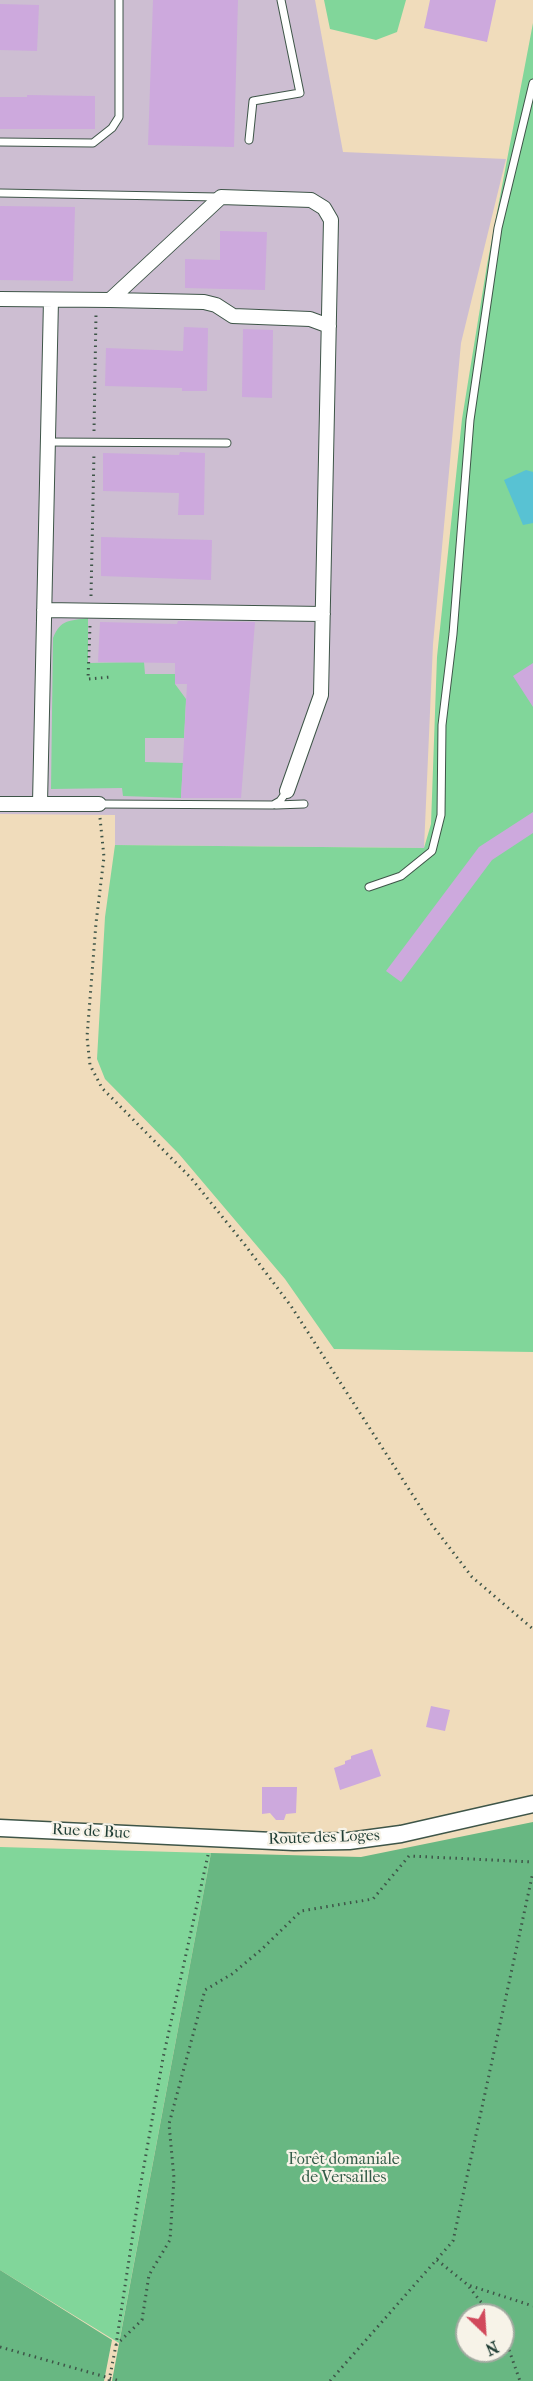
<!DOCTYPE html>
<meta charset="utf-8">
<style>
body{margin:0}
#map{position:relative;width:533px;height:2381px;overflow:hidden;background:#f0dcbb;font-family:"IM FELL French Canon",serif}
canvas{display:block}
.north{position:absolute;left:455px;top:2303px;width:60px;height:60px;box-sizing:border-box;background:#f7f3e8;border:2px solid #a1aaa0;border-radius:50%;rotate:155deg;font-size:16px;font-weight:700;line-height:24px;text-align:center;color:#1f3d34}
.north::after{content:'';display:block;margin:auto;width:21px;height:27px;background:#d1495b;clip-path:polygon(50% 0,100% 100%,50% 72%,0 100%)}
</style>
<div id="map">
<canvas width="533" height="2381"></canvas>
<div class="north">N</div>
</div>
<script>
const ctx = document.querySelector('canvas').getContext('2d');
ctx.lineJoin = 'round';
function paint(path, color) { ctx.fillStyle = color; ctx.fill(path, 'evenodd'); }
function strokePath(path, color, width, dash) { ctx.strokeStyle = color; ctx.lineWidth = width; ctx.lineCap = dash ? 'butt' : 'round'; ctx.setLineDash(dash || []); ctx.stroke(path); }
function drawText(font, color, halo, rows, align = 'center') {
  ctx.font = font + ' "IM FELL French Canon",serif'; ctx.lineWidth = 4.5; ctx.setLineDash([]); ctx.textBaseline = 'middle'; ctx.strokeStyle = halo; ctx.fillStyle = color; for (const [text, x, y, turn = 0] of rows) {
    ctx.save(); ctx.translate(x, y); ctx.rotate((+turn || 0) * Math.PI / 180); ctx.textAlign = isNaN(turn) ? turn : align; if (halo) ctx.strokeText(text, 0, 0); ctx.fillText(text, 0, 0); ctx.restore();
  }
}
paint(new Path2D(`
 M0 0H315L343 152 506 159 461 343 433 644 424 848 115 845V815L0 814Z`), '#cdbed2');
paint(new Path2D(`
 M324 0H406L397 32 376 40 330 29Z
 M533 23V1352L334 1349 285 1279 179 1154 105 1079 97 1059 105 917 115 845 424 848 431 824 437 657 462 419 487 265Z
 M88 618V663L144 662 145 674H175V684L186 699 184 738H145V762L183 763 181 798 123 796 122 788 51 789 53 638C61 619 69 621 88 618Z
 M0 1847 211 1853 119 2343 0 2270Z`), '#81d69a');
paint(new Path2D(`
 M533 1822V2381H112L211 1853 361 1857ZM467 2315H503V2351H467Z
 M0 2270 112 2340 104 2381H0Z`), '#68b782');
paint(new Path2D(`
 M526 470 533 472V523L523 525 504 480Z`), '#58c2d3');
paint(new Path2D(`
 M153 0H238L234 147 148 145Z
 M430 0H496L487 42 424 28Z
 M0 4 39 5 37 51 0 50Z
 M27 95 95 96V129H0V97H27Z
 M0 206 75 207 73 281 0 280Z
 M220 231 267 232 265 290 185 288V259L220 260Z
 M184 327 208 328 207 391H182V388L105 386 106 348 183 351Z
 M243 329 273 330 272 398 242 397Z
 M180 452 205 453 204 515H178L179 493 103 491V453L179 455Z
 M101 537 212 540 211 580 101 576Z
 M178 621 255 622 241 798H181L187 684H175V663L98 662 100 622 177 624Z
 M533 663V707L513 676Z
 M533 812V833L492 860 401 982 386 971 479 847Z
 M431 1706 450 1710 445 1731 426 1727Z
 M372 1749 381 1776 340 1790 334 1768 345 1764V1761L351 1759V1756Z
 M262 1787H297L296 1813 286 1814 284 1820H276L270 1813 262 1814Z`), '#cda9dd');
const service = new Path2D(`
 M249 140 253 101 300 93 281 0
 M0 142 93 143 112 128 119 117V0
 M0 193 218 197
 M48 442 227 443
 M99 804 273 805 280 801 287 791
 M276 805 304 804
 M369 887 401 876 432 851 441 815 442 725 453 634 470 420 498 228 533 83`);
const minor = new Path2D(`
 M0 299 110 300 221 197 311 200 324 208 331 220 321 695 287 791
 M110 300 204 302 216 305 233 316 310 319 329 326
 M44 610 323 614
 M40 803 51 300
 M0 804H99`);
const tertiary = new Path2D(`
 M0 1828 294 1842 349 1841 401 1834 533 1804`);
strokePath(service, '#3e5548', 9);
strokePath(minor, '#3e5548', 16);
strokePath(tertiary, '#3e5548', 19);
strokePath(new Path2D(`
 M94 431 96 314
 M91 596 94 452
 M90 626 88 679 111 677
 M100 818 104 857 96 923 87 1037 90 1065 102 1088 191 1178 245 1245 291 1306 432 1525 472 1577 533 1629
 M437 2260 468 2285 533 2306
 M469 2287 481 2302 495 2315
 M503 2333 520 2381
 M116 2345 142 2320 149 2275 170 2240 174 2178 169 2124 205 1990 232 1974 262 1949 301 1911 373 1899 409 1856 533 1862
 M0 2347 120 2381
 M109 2381 116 2345 139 2194 163 2058 208 1855
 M330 2381 453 2241 533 1872`), '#3e5548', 3, [1.5, 4.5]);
strokePath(service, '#fff', 7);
strokePath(minor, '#fff', 14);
strokePath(tertiary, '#fff', 16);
drawText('16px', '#1f3d34', '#f7f3e8', [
 ["Rue de Buc",91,1832,3],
 ["Route des Loges",324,1838,-2]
]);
drawText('16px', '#335c48', '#f7f3e8', [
 ["Forêt domaniale",344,2160],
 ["de Versailles",344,2178]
]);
</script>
